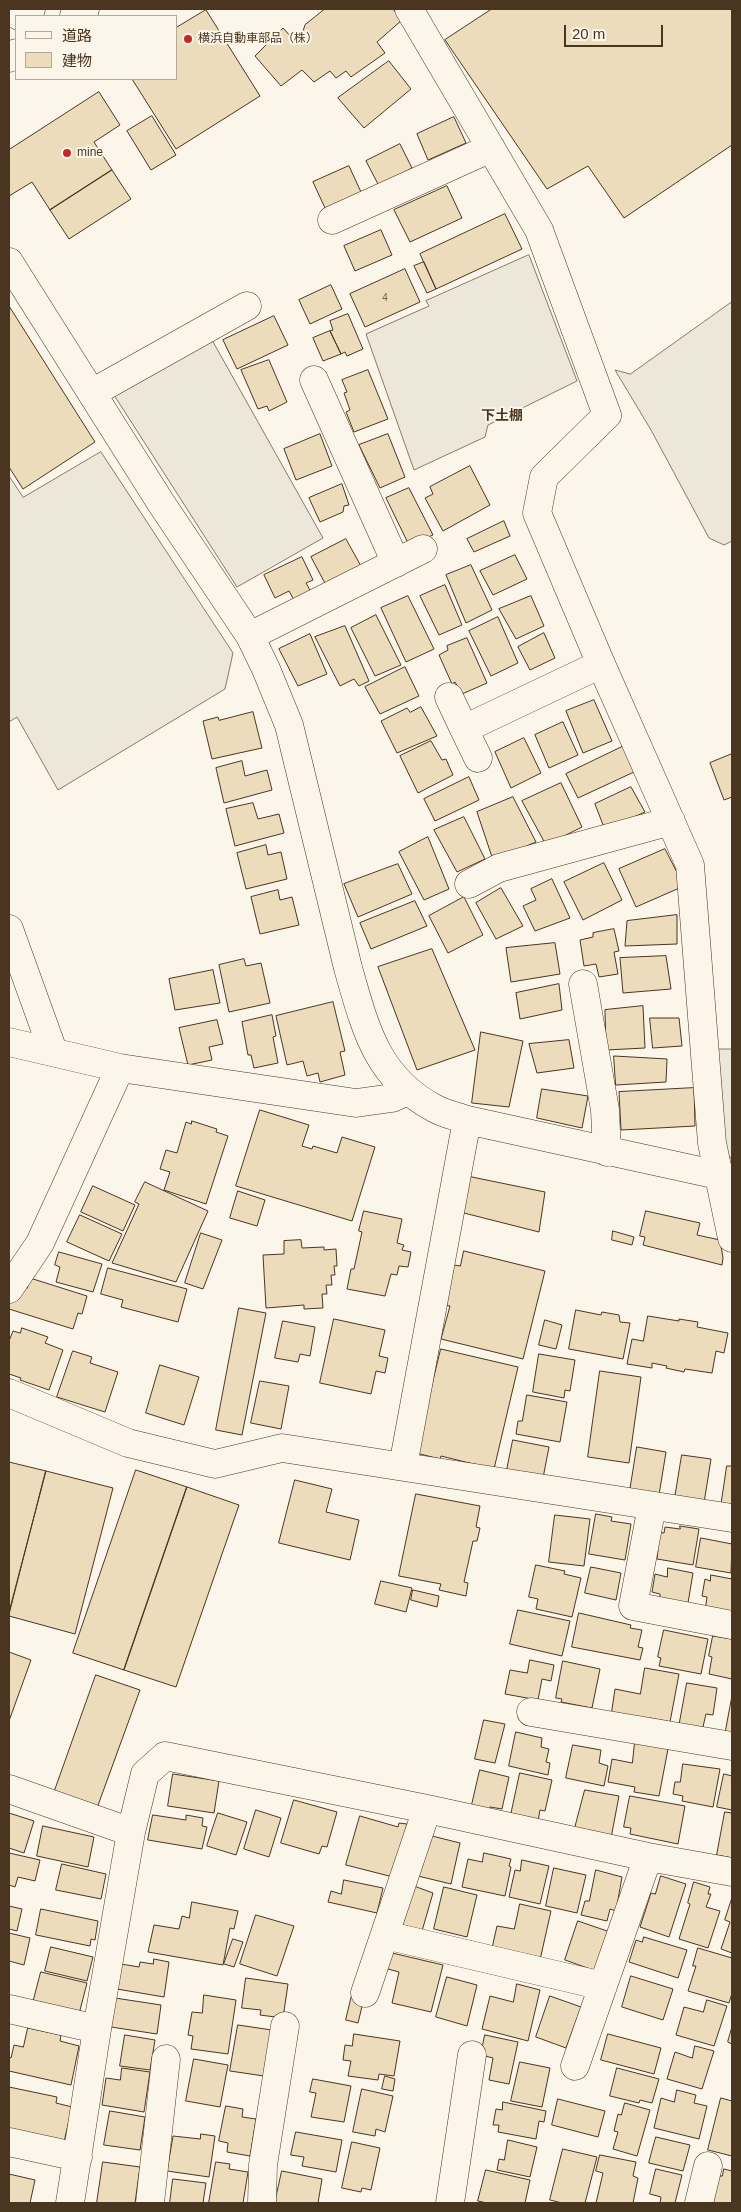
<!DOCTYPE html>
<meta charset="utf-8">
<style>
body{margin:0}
#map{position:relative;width:741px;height:2212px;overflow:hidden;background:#fbf6e9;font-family:Helvetica,"Noto Sans JP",sans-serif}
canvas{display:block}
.frame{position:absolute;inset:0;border:10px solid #4a3520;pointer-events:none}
.legend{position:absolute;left:15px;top:15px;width:162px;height:65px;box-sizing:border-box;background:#fbf6e9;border:1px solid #b4a999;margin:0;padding:6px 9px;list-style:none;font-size:15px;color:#4a3520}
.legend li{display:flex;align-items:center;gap:10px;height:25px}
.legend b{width:25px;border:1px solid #b4a999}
.scale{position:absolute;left:564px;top:25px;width:99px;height:22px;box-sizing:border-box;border:2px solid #4a3520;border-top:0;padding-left:6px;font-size:15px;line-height:18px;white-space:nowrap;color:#4a3520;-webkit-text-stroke:4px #fbf6e9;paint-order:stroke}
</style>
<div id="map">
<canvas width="741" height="2212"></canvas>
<div class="frame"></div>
<ul class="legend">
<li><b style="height:6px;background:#fbf6e9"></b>道路</li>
<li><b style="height:14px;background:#ecdcbc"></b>建物</li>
</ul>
<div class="scale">20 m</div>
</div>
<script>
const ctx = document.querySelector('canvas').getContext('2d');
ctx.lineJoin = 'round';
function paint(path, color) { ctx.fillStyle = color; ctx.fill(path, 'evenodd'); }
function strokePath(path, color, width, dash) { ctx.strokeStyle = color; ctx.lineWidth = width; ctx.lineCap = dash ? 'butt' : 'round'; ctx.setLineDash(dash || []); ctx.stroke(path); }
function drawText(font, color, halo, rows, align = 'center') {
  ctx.font = font + ' Helvetica,"Noto Sans JP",sans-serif'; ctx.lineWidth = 4; ctx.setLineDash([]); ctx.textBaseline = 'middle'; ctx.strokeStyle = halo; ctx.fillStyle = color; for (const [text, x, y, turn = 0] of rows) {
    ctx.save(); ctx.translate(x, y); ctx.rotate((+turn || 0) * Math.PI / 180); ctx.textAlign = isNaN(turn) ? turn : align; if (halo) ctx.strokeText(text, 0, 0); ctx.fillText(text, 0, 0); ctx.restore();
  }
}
const parking = new Path2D(`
 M529 255 577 381 488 425 485 437 414 470 366 334 429 306 426 301Z
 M732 302V541L724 545 709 538 651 430 615 370 630 374Z
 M212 340 323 538 237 587 114 395Z
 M101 452 233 653 225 689 58 790 17 717 9 722V476L23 497Z
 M716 1049H732V1160L723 1147Z`);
paint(parking, '#ede7d9');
strokePath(parking, '#887966', 1);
const building = new Path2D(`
 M325 9H393L402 20 377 42 385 53 351 77 346 71 336 78 330 71 314 82 302 70 281 86 255 56 283 28 293 39 303 31 305 25Z
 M492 9H732V145L624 218 588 166 547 189 445 40Z
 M206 10 260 96 176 149 132 79H176V28Z
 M389 61 411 89 364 128 338 98Z
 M99 92 120 125 94 142 112 170 50 210 32 182 9 196V150Z
 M152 116 176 155 151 170 127 131Z
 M454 117 466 143 428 160 417 134Z
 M400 144 412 168 379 186 366 161Z
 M349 166 361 192 325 208 313 182Z
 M112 170 131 199 69 239 50 210Z
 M447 186 462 218 410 242 394 210Z
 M505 214 522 249 436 289 420 254Z
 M381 230 392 255 355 271 344 246Z
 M424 262 436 289 427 293 414 266Z
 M405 269 420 302 365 327 350 294Z
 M331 285 342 309 310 324 299 300Z
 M9 306 95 442 23 489 9 467Z
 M348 314 363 349 347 356 345 352 341 354 330 331 333 330 330 321Z
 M274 316 288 345 237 369 223 340Z
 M330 331 341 354 323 361 313 338Z
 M269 360 287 402 269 411 267 406 258 409 241 370Z
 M368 370 388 419 354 432 346 412 350 410 344 393 347 392 342 380Z
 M320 434 332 466 296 480 284 449Z
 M388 434 405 477 380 488 359 445Z
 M470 466 490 505 443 531 425 498 433 494 430 487Z
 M342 484 349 505 344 506 343 512 320 522 309 498Z
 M409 488 433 535 409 545 386 498Z
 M504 521 510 536 474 552 467 539Z
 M346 539 362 568 327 587 311 557Z
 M515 555 527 579 493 595 480 571Z
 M302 557 313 580 306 583 311 592 294 600 289 591 275 598 264 575Z
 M471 565 492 610 466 623 446 575Z
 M445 585 462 625 439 635 420 596Z
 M408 596 434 649 406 662 381 608Z
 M531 596 544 626 516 639 499 609Z
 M376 615 401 665 375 676 351 628Z
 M498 617 518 663 491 676 469 631Z
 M345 626 369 681 359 686 354 679 340 686 315 637Z
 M544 633 555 658 530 670 518 647Z
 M310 634 327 674 298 686 279 649Z
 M467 638 487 683 462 694 455 682 452 684 439 655 448 650 447 646Z
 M405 667 419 696 380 714 365 687Z
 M594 700 612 741 583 753 566 711Z
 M421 707 437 736 397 753 381 721 407 708 410 712Z
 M253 712 262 748 212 759 203 721 218 717 219 720Z
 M563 722 578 755 549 768 535 735Z
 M524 738 541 773 511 788 495 752Z
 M431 741 442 760 446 759 453 775 418 793 400 756Z
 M624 746 634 772 578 798 566 774Z
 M732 754V797L724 800 710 763Z
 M242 761 245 776 267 770 272 790 224 803 216 768Z
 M469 777 479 800 435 821 424 799Z
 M561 783 582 827 546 845 522 801Z
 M631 787 645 812 605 830 595 804Z
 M513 797 536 842 493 860 477 812Z
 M253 803 258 819 279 814 284 833 235 846 226 809Z
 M464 817 485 859 457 872 434 830Z
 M428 837 449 889 424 900 399 852Z
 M266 845 268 855 281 852 287 879 246 889 237 853Z
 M665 849 684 886 636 907 619 869Z
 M604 863 622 900 583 920 564 882Z
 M398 864 412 894 358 917 344 884Z
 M552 879 570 918 535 931 523 906 536 900 531 889Z
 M501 888 523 926 496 939 476 903Z
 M278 890 280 900 292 897 299 925 260 934 251 897Z
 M464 897 483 935 448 953 429 916Z
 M415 901 427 926 371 949 360 923Z
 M677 915V944L625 946 627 921Z
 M614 929 619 951 614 952 618 974 599 977 596 964 584 966 580 940 593 937V933Z
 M555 943 560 974 511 982 506 948Z
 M432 949 475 1050 417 1070 378 967Z
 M666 956 671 989 623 993 620 958Z
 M244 959 246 966 261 963 270 1003 229 1012 219 965Z
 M213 970 220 1003 175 1010 169 979Z
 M559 984 562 1010 520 1019 516 993Z
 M333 1002 345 1051 340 1052 345 1075 320 1082 318 1073 307 1076 303 1061 287 1065 276 1016Z
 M643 1006 645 1048 606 1050 605 1010Z
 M272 1015 276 1036 273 1037 278 1063 254 1068 251 1055H248L242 1022Z
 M650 1018H679L682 1046 653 1048Z
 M217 1020 223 1044 209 1047 212 1060 188 1065 179 1028Z
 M481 1032 523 1041 509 1107 472 1103Z
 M569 1040 574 1068 537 1073 529 1044Z
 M614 1056 667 1059 666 1082 616 1085Z
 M694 1088 695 1126 621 1130 619 1092Z
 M542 1089 588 1096 582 1128 537 1118Z
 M260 1110 309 1125 302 1146 312 1149 313 1146 337 1153 342 1137 375 1147 352 1221 236 1186Z
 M192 1121 217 1129 216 1132 228 1136 206 1204 164 1190 170 1172 160 1169 166 1150 177 1153 186 1122 191 1124Z
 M467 1176 545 1192 539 1232 460 1212Z
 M145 1182 208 1211 176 1282 112 1263 139 1204 135 1202Z
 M93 1186 135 1205 123 1231 81 1212Z
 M238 1191 265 1200 257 1226 230 1218Z
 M364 1211 402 1219 397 1243 404 1245 402 1250 411 1252 408 1267 399 1266 397 1275 391 1274 385 1296 347 1289 351 1269H354L362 1232 359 1231Z
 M646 1211 700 1223 697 1235 720 1240 723 1258 722 1265 643 1245 645 1237 640 1236Z
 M80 1215 122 1234 109 1261 67 1242Z
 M613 1231 634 1237 632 1245 612 1240Z
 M201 1233 222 1240 203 1289 185 1283Z
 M301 1240 302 1248 324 1247V1250L336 1249 337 1266H334L335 1275H331L332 1285H326L327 1294H322L323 1308 304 1309V1305L266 1308 263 1255 284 1254V1241Z
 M464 1251 545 1271 523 1359 441 1339 450 1306 444 1305 454 1265 460 1266Z
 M59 1252 102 1264 93 1292 56 1282 60 1267 55 1265Z
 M108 1268 187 1289 178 1322 121 1307 123 1300 101 1294Z
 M30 1278 87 1296 82 1314 78 1313 73 1329 9 1309V1302L20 1285 27 1288Z
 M239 1308 266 1313 242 1435 216 1430Z
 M576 1310 601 1315 602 1312 619 1315 620 1322 630 1323 623 1359 569 1349Z
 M648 1316 679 1321V1319L698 1322 697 1327 728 1333 724 1353 716 1351 712 1373 685 1369 684 1372 666 1368 667 1366 652 1363V1368L627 1364 632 1339 643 1341Z
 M334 1319 385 1330 379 1356 388 1358 385 1373 376 1371 371 1394 320 1383Z
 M545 1320 562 1325 556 1349 539 1345Z
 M283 1321 315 1327 310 1356 300 1354 298 1362 275 1358Z
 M22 1328 48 1337 45 1343 63 1350 49 1390 20 1380 21 1378 9 1374V1341L13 1331 20 1333Z
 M441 1349 518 1367 494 1469 441 1456 440 1459 416 1453Z
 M73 1351 92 1357 90 1363 118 1372 105 1412 57 1397Z
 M539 1354 575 1360 570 1391 565 1390 564 1398 533 1392Z
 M160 1365 199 1377 184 1425 146 1413Z
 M600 1371 641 1377 629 1463 588 1457Z
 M260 1381 289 1386 281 1429 251 1423Z
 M527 1395 567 1402 560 1442 516 1434 518 1421H522Z
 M513 1440 549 1447 543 1478 506 1475Z
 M637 1447 666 1452 659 1495 630 1491Z
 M682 1455 711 1459 704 1503 675 1498Z
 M9 1462 46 1471 9 1612Z
 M727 1466H732V1508L721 1507Z
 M136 1470 187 1487 124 1670 73 1653Z
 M46 1471 113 1488 75 1634 9 1616Z
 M295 1480 332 1489 326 1512 359 1520 350 1560 279 1543Z
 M187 1487 239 1505 176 1687 124 1670Z
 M416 1494 480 1506 476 1527 480 1528 477 1541H473L464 1582 468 1583 466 1596 439 1590 441 1584 399 1576Z
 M596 1514 612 1517 611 1521 631 1524 625 1560 589 1554Z
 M555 1515 590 1519 584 1566 549 1562Z
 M680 1526 699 1529 693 1565 657 1559 658 1550 654 1549 657 1532 664 1533 665 1527 680 1529Z
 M701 1538 732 1544 731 1573 696 1567Z
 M536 1565 565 1571 564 1574 581 1578 572 1617 536 1609 538 1599 529 1597Z
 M591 1567 621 1573 616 1600 585 1593Z
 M668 1568 693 1573 688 1603 660 1598V1594L652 1592 655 1574 667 1577Z
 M711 1575 732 1579V1616L705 1611 707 1597 702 1596 705 1579 710 1581Z
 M381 1581 412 1588 406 1612 375 1604Z
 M413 1590 439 1596 437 1607 411 1600Z
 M518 1610 570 1621 562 1656 510 1644Z
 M579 1613 631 1625 630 1628 642 1630 638 1647 643 1648 640 1660 572 1647Z
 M664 1630 708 1639 701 1674 659 1666 661 1658 658 1657Z
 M713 1636 732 1639V1679L709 1674 712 1657 709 1656Z
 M9 1652 31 1660 9 1721Z
 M530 1660 554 1665 551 1681 542 1679 538 1700 505 1694 510 1670 527 1673Z
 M563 1661 600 1669 592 1708 561 1702 562 1699 556 1698Z
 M645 1668 679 1674 670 1722 650 1718 648 1723 611 1716 615 1689 640 1694Z
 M96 1675 140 1690 97 1808 54 1793Z
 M687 1683 717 1688 713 1715 706 1714 702 1731 679 1727Z
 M732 1696V1736L725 1735Z
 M484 1720 505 1724 495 1763 475 1759Z
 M516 1732 542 1738 541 1747 549 1749 546 1762 550 1763 548 1775 509 1766Z
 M635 1742 668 1749 659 1796 634 1792 635 1787 608 1782 612 1759 632 1763Z
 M573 1745 601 1750 599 1763 608 1766 604 1786 566 1778Z
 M683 1764 720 1769 713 1807 682 1801 683 1796 673 1794 675 1782H680Z
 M480 1770 509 1777 502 1809 490 1807 489 1813 471 1809Z
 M520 1773 552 1780 545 1811 540 1810 538 1821 511 1815Z
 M173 1774 219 1781 214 1813 168 1806Z
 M724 1774 732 1776V1810L717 1807Z
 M585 1790 619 1796 611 1838 575 1828Z
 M630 1796 685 1806 678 1844 630 1834 631 1828 624 1827Z
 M294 1800 337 1812 327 1847 322 1846 319 1854 281 1843Z
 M256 1810 281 1818 269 1857 244 1849Z
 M725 1812 732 1813V1858L717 1855Z
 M9 1813 34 1821 24 1853 9 1848Z
 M218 1813 247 1822 236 1855 207 1846Z
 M153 1815 186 1820V1815L203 1818 202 1826 207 1827 202 1849 148 1840Z
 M360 1816 398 1827 399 1823 407 1824 393 1877 346 1865Z
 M43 1826 94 1837 88 1867 37 1856Z
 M428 1835 460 1843 451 1884 418 1876Z
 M9 1853 40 1860 35 1881 18 1877 15 1887 9 1885Z
 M484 1853 511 1859 509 1866 511 1867 505 1896 462 1887 468 1859 482 1862Z
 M522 1860 549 1866 540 1904 509 1897 515 1870 520 1871Z
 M62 1864 106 1874 101 1899 56 1890Z
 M554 1868 586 1875 577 1913 546 1906Z
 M596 1870 622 1877 616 1911 610 1909 607 1921 581 1915 585 1901H589Z
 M661 1876 686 1884 669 1937 640 1927 651 1893 655 1894Z
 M344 1880 383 1888 377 1913 328 1902 331 1891 341 1894Z
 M694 1882 710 1887 708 1894H711L706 1907 720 1911 708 1948 679 1939 690 1904 688 1903Z
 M414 1886 433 1893 422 1931 403 1925Z
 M444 1887 477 1895 467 1937 434 1929Z
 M732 1898V1953L721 1949 730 1922 725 1920Z
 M192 1902 238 1911 234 1929 230 1928 223 1965 148 1952 154 1925 179 1929 182 1916 189 1918Z
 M520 1904 551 1911 540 1960 492 1948 497 1926 514 1929Z
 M9 1906 22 1909 17 1931 9 1929Z
 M41 1909 98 1921 95 1940 91 1939 90 1946 36 1935Z
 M256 1915 294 1926 277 1976 240 1964Z
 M578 1921 610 1932 596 1971 565 1960Z
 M9 1933 30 1938 24 1965 9 1961Z
 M644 1937 687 1950 678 1978 629 1962 636 1940 642 1942Z
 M233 1939 243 1942 234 1967 224 1964Z
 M51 1947 93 1957 87 1981 45 1971Z
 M698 1948 732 1958V1993L729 2003 688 1991 696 1966H693Z
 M392 1953 443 1965 431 2012 392 2003 399 1972 388 1969Z
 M154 1959 169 1962 164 1997 117 1989 121 1964 139 1967 140 1962 153 1964Z
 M41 1972 87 1983 79 2014 33 2003Z
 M631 1976 673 1989 663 2020 622 2007Z
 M447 1977 477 1985 467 2026 436 2017Z
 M246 1978 288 1984 283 2018 260 2015 261 2010 242 2008Z
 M517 1984 540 1990 528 2041 482 2029 490 1996 513 2002Z
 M204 1995 236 2000 228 2054 191 2049 193 2036 188 2035 192 2012 202 2013Z
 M352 1995 364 1998 358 2023 346 2020Z
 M550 1996 581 2007 566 2048 536 2037Z
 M115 1998 161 2005 157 2034 111 2027Z
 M707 2000 727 2006 714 2046 676 2035 684 2007 703 2012Z
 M238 2025 272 2030 264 2076 230 2071Z
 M732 2027V2044L728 2042Z
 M28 2028 61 2035 60 2041 79 2046 71 2085 9 2071V2057L11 2058 14 2045 23 2047Z
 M354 2034 400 2041 394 2076 379 2074 378 2080 348 2076 351 2061 343 2060 345 2045 352 2046Z
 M608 2034 661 2048 654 2074 601 2060Z
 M125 2035 155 2040 150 2070 120 2066Z
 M485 2035 518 2042 509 2084 489 2080 493 2058 481 2055Z
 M695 2046 714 2051 702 2089 667 2079 675 2052 692 2058Z
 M194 2059 228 2065 220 2107 186 2101Z
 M520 2062 550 2068 542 2107 511 2101Z
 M122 2068 150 2072 144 2112 102 2105 106 2078 120 2080Z
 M617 2068 659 2079 652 2103 640 2100 639 2103 610 2096Z
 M385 2076 395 2079 393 2091 382 2089Z
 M313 2079 351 2086 344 2122 311 2117 316 2093 310 2092Z
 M9 2087 57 2097 56 2103 72 2107 64 2142 9 2129Z
 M362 2089 393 2096 385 2132 376 2129 375 2136 353 2132Z
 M677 2090 696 2095 694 2103 707 2106 699 2139 654 2128 661 2098 674 2102Z
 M721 2098 732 2101V2156L708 2150Z
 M558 2099 605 2111 598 2137 552 2125Z
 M503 2102 546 2111 544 2122 539 2121 536 2139 498 2132 499 2125H493L496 2109 502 2110Z
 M625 2103 650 2110 637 2156 613 2149 618 2132 614 2131 618 2114 621 2115Z
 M226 2106 243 2109 242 2117 256 2119 250 2156 227 2152 228 2143 219 2141Z
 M110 2111 145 2117 140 2150 104 2145Z
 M296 2132 342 2140 336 2172 302 2166 304 2157 291 2155Z
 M201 2134 215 2136 209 2177 167 2171 173 2136 200 2139Z
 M656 2137 690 2145 683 2171 649 2163Z
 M508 2140 537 2147 530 2177 497 2170 499 2159 504 2160Z
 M352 2142 380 2148 371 2190 362 2188 361 2192 342 2188Z
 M563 2149 597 2157 585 2203H562L550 2200Z
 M600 2155 636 2162 633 2176 638 2178 633 2203H596L603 2173 596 2171Z
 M103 2162 140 2167 135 2203H97Z
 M216 2162 230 2164 229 2169 248 2172 243 2203H209Z
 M656 2169 682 2175 675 2203H660L661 2197 650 2194Z
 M724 2169 732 2171V2203H711L718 2176H722Z
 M486 2170 530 2180 525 2203H487L478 2201Z
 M282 2171 322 2179 318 2203H275Z
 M9 2174 35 2180 30 2203H9Z
 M173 2179 206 2183 203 2203H170Z`);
paint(building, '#ecdcbc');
strokePath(building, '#4a3520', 1);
const minor = new Path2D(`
 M409 9 539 230 607 415 544 477 537 513 601 664 690 865 712 1143 732 1238
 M332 220 491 148
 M9 262 161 503 250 636 266 669 289 725 348 968C365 1027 376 1077 434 1108 444 1114 456 1116 467 1120L732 1178
 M314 380 396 563
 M92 393 247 306
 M250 636 423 549
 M449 697 464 729
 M478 758 464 729 601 664
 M469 884 499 868 671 821
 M9 929 53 1051
 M583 984 605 1110 607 1152
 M9 1042 120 1068 356 1103 392 1098 407 1091
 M9 1289 40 1243 120 1068
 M9 1393 128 1443 215 1464 282 1448 732 1518
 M403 1466 467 1120
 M652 1506 633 1606 732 1625
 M531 1712 732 1746
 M9 1789 131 1832
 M385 1935 603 1986
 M365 1993 427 1809
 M9 2009 97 2029
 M575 2066 648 1857
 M9 2142 78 2157
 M70 2203 97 2029 131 1832 145 1774 165 1756 427 1809 648 1857 732 1872
 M150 2203 166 2059
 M262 2203 263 2165 285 2026
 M450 2203 472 2055
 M699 2203 708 2166`);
const major = new Path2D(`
 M19 16 31 9
 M74 16 85 9
 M9 58 16 53`);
strokePath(minor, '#4a3520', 29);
strokePath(major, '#4a3520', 29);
strokePath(minor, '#fbf6e9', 28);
strokePath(major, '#fbf6e9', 28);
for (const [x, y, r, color] of [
 [188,39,5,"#c62828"],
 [67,153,5,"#c62828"]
]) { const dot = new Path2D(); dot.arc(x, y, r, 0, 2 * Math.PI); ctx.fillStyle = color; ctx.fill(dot); strokePath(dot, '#fbf6e9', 2); }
drawText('10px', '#725f47', null, [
 ["4",385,298]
]);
drawText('12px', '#4a3520', '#fbf6e9', [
 ["横浜自動車部品（株）",198,39],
 ["mine",77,153]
], 'left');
drawText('bold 14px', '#4a3520', '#fbf6e9', [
 ["下土棚",502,416]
]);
</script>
